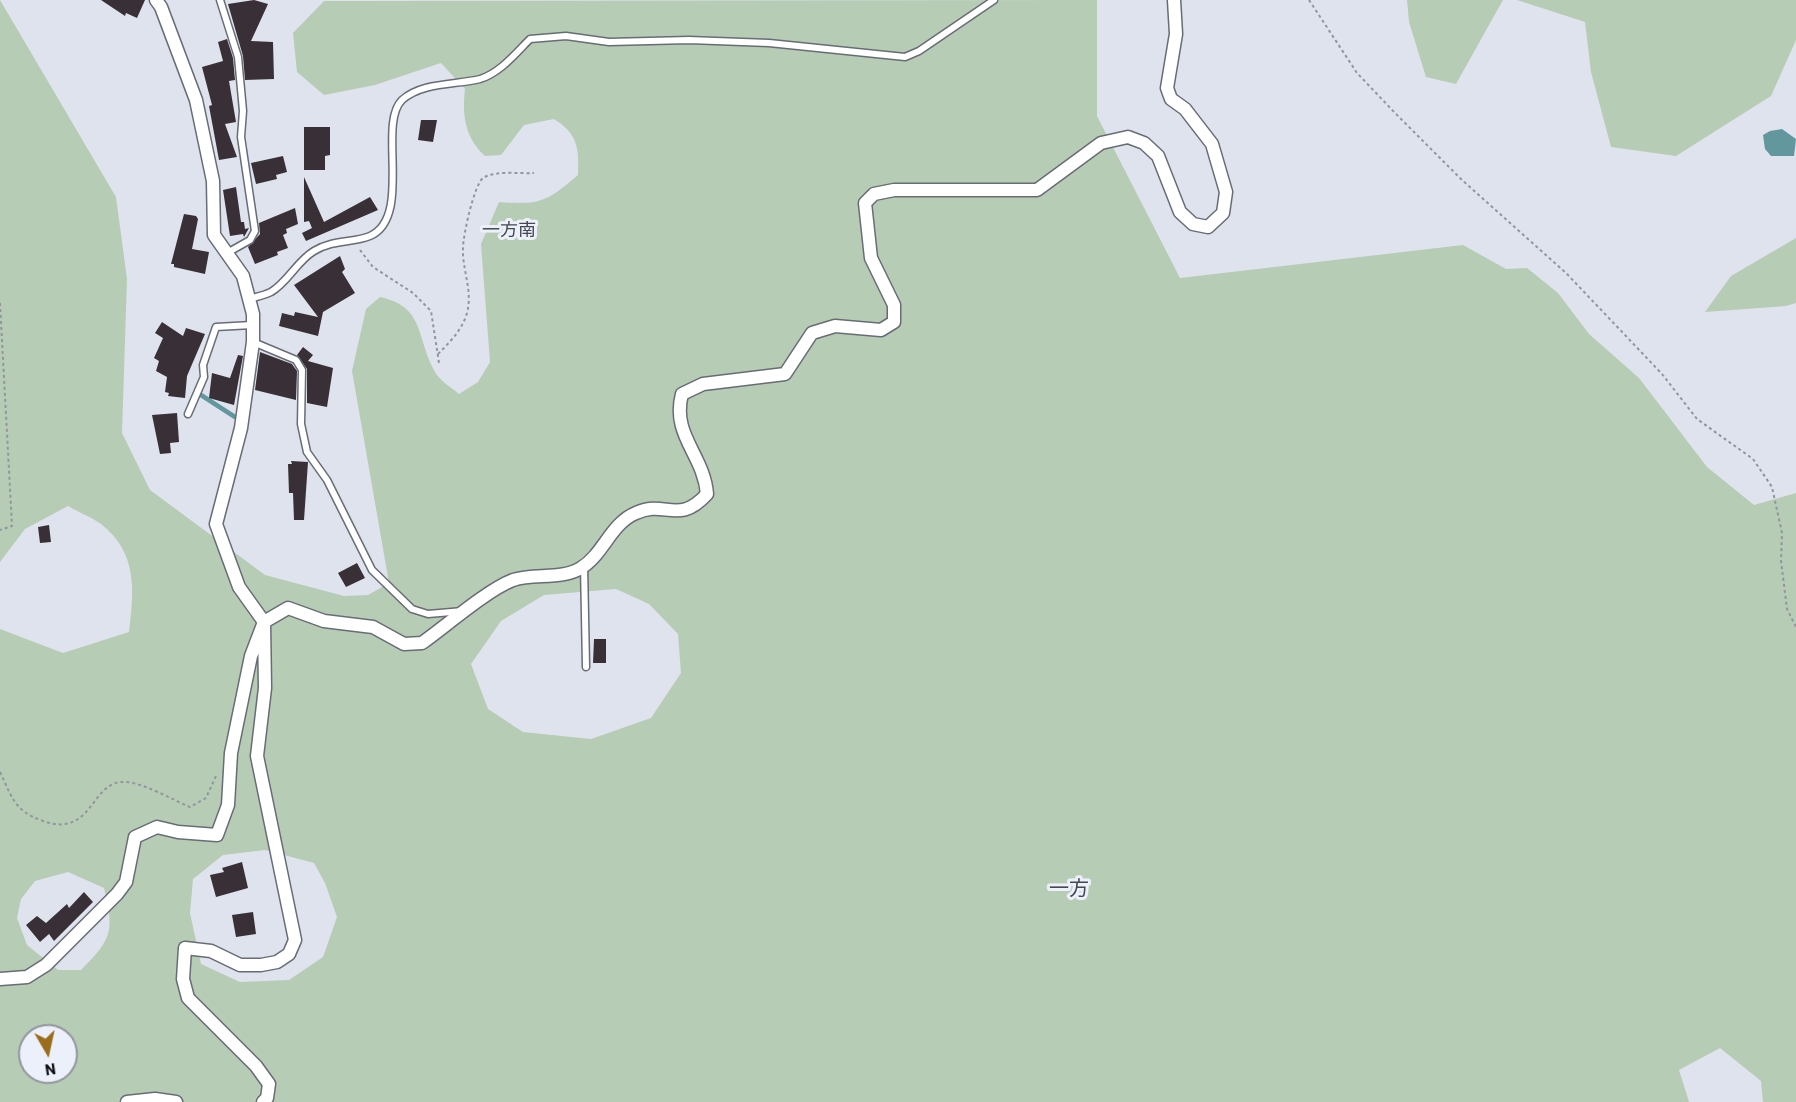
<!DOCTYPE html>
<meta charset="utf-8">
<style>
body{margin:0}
#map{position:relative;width:1796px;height:1102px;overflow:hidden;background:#dfe3ee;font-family:Barlow,sans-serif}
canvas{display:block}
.north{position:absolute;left:18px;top:1024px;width:60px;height:60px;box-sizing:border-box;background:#ecf0fb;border:2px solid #92969d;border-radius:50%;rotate:171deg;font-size:16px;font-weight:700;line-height:24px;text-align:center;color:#0c0e11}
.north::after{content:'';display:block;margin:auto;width:21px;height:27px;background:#9a6d1d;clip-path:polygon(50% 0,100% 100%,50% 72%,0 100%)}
</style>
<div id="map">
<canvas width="1796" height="1102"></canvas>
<div class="north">N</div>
</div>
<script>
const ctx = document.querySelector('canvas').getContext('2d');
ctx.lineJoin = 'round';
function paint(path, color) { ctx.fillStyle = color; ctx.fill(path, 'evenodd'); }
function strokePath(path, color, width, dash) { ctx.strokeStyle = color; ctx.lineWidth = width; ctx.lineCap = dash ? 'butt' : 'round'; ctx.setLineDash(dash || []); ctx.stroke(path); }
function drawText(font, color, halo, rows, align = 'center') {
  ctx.font = font + ' Barlow,"Noto Sans JP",sans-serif'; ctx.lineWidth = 6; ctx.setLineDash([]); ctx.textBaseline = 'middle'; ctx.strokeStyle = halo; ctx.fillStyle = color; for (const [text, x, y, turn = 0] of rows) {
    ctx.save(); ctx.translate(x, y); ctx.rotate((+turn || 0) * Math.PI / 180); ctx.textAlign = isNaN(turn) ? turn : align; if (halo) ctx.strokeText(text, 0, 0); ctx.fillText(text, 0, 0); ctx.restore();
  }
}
paint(new Path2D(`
 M0 0 116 197 127 279 122 433 150 490 265 575 344 596 368 595 389 583 352 371 366 309 380 297C427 307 415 340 437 375 442 382 452 388 459 394L478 382 490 362 481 244 499 202C541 205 546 202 578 175 579 148 578 134 554 119L524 125 501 155 485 156C465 138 462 115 465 89L441 63 375 85 324 95 297 72 293 33 324 1 1097 0V116L1180 278 1463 245 1506 269 1527 268 1558 293 1589 334 1639 378 1707 467 1754 505 1796 493V1102H1763L1761 1081 1720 1048 1679 1070 1689 1102H0V629L63 653 129 632C134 591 138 553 101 524 91 517 78 512 68 506L25 529 0 562ZM616 589 649 604 678 634 681 673 651 718 591 739 523 732 488 709 471 664 501 621 544 595ZM265 850 314 863 325 883 337 917 323 957 289 980 240 982 201 964 190 913 193 879 223 855ZM68 872 104 888C114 931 113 938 81 970H58L27 945 17 918 21 899 35 881ZM30 1036H66V1072H30Z
 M1407 0H1503L1456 84 1426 77 1409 22Z
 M1517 0H1796V40L1771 96 1676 156 1611 147 1591 72 1585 22Z
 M1796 238V303L1786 306 1705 312 1731 276Z`), '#b6ccb5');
paint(new Path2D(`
 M1782 129 1796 139 1794 156H1771L1765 149 1763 135 1770 131Z`), '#62979d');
strokePath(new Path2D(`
 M201 395 235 417`), '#62979d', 4.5);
paint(new Path2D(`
 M101 0H145L137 18 126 13 125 16Z
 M254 0 268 4 251 41 273 42 274 79 245 80 243 56 228 4Z
 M227 39 233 58 235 80 229 81 236 122 225 124 237 157 219 160 209 106 212 105 202 67 223 61 218 42Z
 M421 120H437L433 142 418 140Z
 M304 127H330V155L325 156V170H304Z
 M283 156 287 172 276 175 277 179 256 184 251 163Z
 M304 177 324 222 370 197 378 210 306 241 302 233 312 228 309 221 304 222Z
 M236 187 241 222H244L245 229 249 228 244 237 243 234 230 236 223 190Z
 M295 208 298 224 286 229 287 233 283 235 288 248 277 252 278 255 255 264 248 247 260 234 259 223Z
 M184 214 196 216 198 219 192 249 209 252 205 274 174 267V264H171Z
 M340 256 345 269 342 272 355 293 323 312 318 336 279 326 282 313 294 316 295 312 318 317 294 285Z
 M162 322 183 336 186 328 205 334 187 376 185 398 168 396 169 393 165 392 167 377 156 371 159 361 154 358 163 338 155 333Z
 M303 347 313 355 308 361 333 368 327 407 307 403V369L297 355Z
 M260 352 292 364 297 371 296 400 255 390Z
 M238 355 243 356 234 405 209 398 212 373 230 378Z
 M177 413 179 442 170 443 171 453 160 454 152 415Z
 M291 461 308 462 304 520H294L293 493H289L288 464H292Z
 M49 525 51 542 40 543 38 527Z
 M357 563 365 578 346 587 338 573Z
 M594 639H606V663H593Z
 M242 862 248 888 216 897 210 875 224 872 222 868Z
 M84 892 93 902 54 941 49 934 40 942 26 925 37 916 46 923 67 904 69 908Z
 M253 912 256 934 236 937 232 915Z`), '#383036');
const lane = new Path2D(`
 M220 0 238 57 243 111 241 137 255 231 250 240 227 253
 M249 299C256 297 265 295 271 292 288 282 297 261 314 251 334 239 354 243 370 236 413 217 377 124 402 100 422 82 456 85 480 79 500 73 516 53 530 39L566 36 609 42 689 40 769 43 905 57 919 51 994 0
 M253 342 296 360 302 370 301 424 307 452 327 480 372 570 412 609 428 614 463 611
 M188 414 204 377 203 365 216 327 252 325
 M584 565 586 667`);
const street = new Path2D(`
 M156 0 161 7 196 100 213 181 214 235 243 276 253 314V342L241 428 216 524 239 587 264 622 265 688 257 756 295 940 289 954 277 962 261 965H240L211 951 185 948 183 979 188 998 256 1066 269 1084 267 1098 263 1102
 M0 979 27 977 46 965 117 894 126 882 135 837 157 827 178 832 217 835 228 805 231 753 251 656 264 622 288 608 324 621 373 627 404 644 422 643C446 626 487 590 513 580 534 573 562 580 581 568 603 555 611 523 636 513 665 499 678 526 707 494 704 455 671 435 682 394L703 384 785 374 812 333 835 326 881 330 894 322V305L871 258 865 203 874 194 894 190H1037L1101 143 1128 137 1144 143 1158 156 1180 212 1193 224 1208 227 1223 213 1226 192 1212 144 1185 109 1171 99 1167 88 1176 34 1174 0
 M127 1102 155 1099 176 1102`);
strokePath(lane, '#686c75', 9);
strokePath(street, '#686c75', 15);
strokePath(new Path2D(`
 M1309 0 1357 73 1396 114 1463 181 1567 274 1662 374 1697 419 1753 459 1772 487 1782 533 1781 561 1787 609 1796 627
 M360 250 373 267 413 293 431 311 439 363
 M0 303 12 526 0 530
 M438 354C450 342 462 330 467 313 473 290 462 270 463 248 463 236 474 185 483 178 496 170 519 174 534 173
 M0 772C12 797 14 811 43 821 94 839 90 779 126 782 144 783 173 800 190 807L206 798 216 776`), '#92959d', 2, [3, 3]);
strokePath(lane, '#fff', 6);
strokePath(street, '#fff', 12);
drawText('18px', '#454851', '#ecf0fb', [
 ["一方南",509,230]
]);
drawText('20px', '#454851', '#ecf0fb', [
 ["一方",1069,888]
]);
</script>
